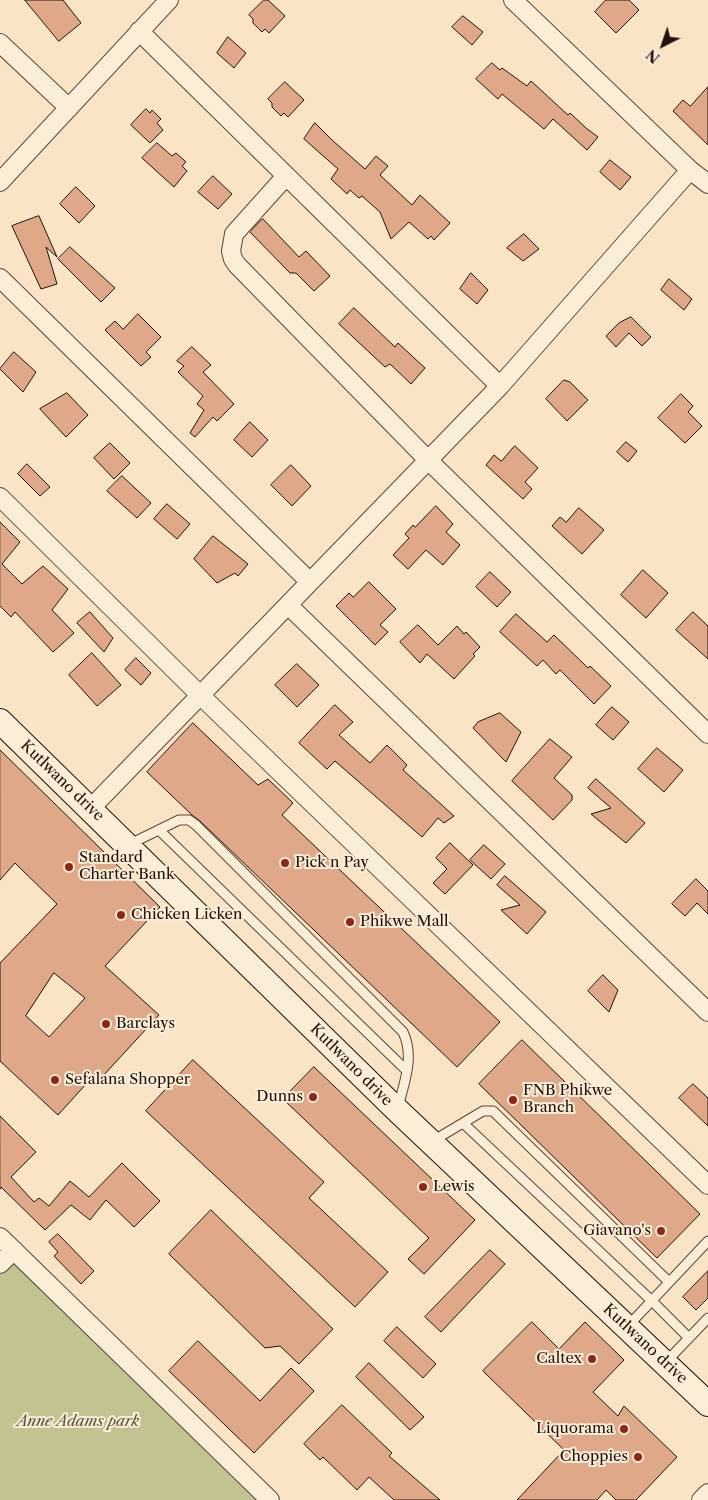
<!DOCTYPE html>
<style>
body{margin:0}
#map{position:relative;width:708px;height:1500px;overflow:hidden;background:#f9e5c5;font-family:"Libre Caslon Text",serif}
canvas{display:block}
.north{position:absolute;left:638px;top:20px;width:50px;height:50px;-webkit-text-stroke:4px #fbeed9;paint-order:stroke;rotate:221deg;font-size:14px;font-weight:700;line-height:20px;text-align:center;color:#23120b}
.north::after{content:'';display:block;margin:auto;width:18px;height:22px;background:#23120b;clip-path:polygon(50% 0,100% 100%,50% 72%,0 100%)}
</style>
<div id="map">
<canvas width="708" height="1500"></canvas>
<div class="north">N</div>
</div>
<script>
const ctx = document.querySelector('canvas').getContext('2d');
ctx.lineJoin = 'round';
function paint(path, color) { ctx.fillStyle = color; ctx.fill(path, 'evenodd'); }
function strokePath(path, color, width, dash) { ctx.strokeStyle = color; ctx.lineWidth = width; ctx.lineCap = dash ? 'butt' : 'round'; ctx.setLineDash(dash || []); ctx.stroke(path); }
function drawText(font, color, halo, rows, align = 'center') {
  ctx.font = font + ' "Libre Caslon Text",serif'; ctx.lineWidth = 4; ctx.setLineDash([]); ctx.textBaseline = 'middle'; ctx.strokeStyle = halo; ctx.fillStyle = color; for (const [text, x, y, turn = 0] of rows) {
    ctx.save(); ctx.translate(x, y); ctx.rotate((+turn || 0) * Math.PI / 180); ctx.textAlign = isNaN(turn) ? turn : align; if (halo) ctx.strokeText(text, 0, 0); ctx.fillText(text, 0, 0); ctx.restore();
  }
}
paint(new Path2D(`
 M14 1250 270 1500H0V1264Z`), '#c3c391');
const building = new Path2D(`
 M25 0H63L81 23 59 41Z
 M264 0H268L285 16 269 33 265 29 262 32 253 23V19L249 15Z
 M606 0H629L639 10 616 33 595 12Z
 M463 16 483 32 472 45 452 27Z
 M228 37 246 53 234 68 217 53Z
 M492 63 500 70 502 68 527 86 531 81 568 115 570 113 586 128 598 137 587 150 553 119 544 129 502 94 498 99 476 79Z
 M285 82 304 100 288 117 284 113 281 116 272 107V103L268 99Z
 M708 87V145L673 111 683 100 690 106Z
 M146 109 150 113 152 110 161 119 157 123 163 130 150 143 131 125Z
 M315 123 332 140 365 169 376 156 388 166 380 175 412 205 420 195 450 223 434 240 431 236 428 239 409 222 391 239 380 212 362 196 359 198 350 190 347 194 331 179 338 169 304 139Z
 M157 143 172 156 176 153 186 162 182 166 187 171 174 187 142 158Z
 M610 160 631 177 620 190 600 172Z
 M213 176 232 194 218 209 198 192Z
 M76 187 95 206 79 223 60 204Z
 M39 216 57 257 46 247 57 284 41 289 12 226Z
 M263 219 299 257 306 251 330 276 314 291 296 273H290L250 232Z
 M524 234 539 249 523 261 507 248Z
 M70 247 115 288 101 302 58 259Z
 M471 273 488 290 477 304 460 289Z
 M669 279 692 299 684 310 661 290Z
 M354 308 395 347 398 343 425 368 411 384 390 364 385 367 339 324Z
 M138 314 161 337 146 352 151 357 141 366 105 330 115 321 123 329Z
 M631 317 651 337 642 346 629 333 616 347 606 336 619 323Z
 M192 347 211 365 203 372 234 404 217 421 213 417 195 437 190 433 204 410 197 404 203 396 178 372 184 366 177 361Z
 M14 352 36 372 23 392 0 369Z
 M564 380 570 382 588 400 567 421 546 399Z
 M67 393 88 415 66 437 40 409Z
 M681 394 693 406 688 412 702 426 685 443 658 418Z
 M250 422 268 440 252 457 234 440Z
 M626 442 637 451 628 462 617 452Z
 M110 443 130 463 114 479 94 458Z
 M515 446 538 468 525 482 532 489 523 499 486 465 494 455 501 461Z
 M27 464 50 487 40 496 18 474Z
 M291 465 311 486 292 506 271 485Z
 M122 476 151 503 137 518 107 491Z
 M167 504 190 524 177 539 154 519Z
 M436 506 453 524 446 532 460 545 443 565 426 550 408 569 393 555 409 538 405 534 413 525 415 527Z
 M579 508 604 530 582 554 552 526 560 517 566 522Z
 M0 522 20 542 2 564 22 584 43 566 68 589 52 610 74 633 53 652 15 612 11 617 0 606Z
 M213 536 248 564 238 576 235 573 217 583 194 559Z
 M643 570 668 593 646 618 621 595Z
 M490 572 511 592 497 607 476 587Z
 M369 582 396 609 380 625 388 632 375 645 336 606 349 593 353 597Z
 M90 612 113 638 104 652 77 623Z
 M693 612 708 626V659L676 630Z
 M516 614 547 642 554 635 588 668 590 666 611 686 594 704 560 670 556 674 543 660 537 666 500 632Z
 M418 625 438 645 457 626 464 634 466 632 480 647 473 654 475 656 454 679 427 654 420 663 400 642Z
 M92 653 121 685 97 706 69 675Z
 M136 658 151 673 141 685 125 670Z
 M297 664 319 685 297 707 275 685Z
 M335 705 353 722 339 735 370 763 387 745 407 765 403 770 454 816 444 823 438 818 422 837 335 761 327 769 299 743Z
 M612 707 629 722 613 740 596 725Z
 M500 713 521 732 506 762 473 728 478 722Z
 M193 723 258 785 268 779 293 803 282 815 500 1022 457 1067 200 821 192 815 147 772Z
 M550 739 572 757 554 778 572 795V800L553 820 512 781Z
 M657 748 683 770 664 792 638 769Z
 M0 750 160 907 105 966 159 1015 102 1077 97 1072 58 1115 0 1061V963L57 904 15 863 0 880ZM54 973 85 998 49 1037 26 1016Z
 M596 779 645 823 626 843 591 814 611 808 588 788Z
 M450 843 473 865 445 894 433 883 447 869 436 858Z
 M484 845 505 864 491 879 470 860Z
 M505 876 546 912 527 934 501 910 520 905 497 885Z
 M696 879 708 891V914L697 903 685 916 672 904Z
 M603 975 618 990 609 1012 588 991Z
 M522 1040 700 1214 657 1258 479 1084Z
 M193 1060 324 1182 309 1198 388 1272 355 1307 146 1111Z
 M314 1067 475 1220 424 1274 408 1259 429 1238 283 1099Z
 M693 1084 708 1098V1126L679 1098Z
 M0 1116 36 1152 11 1177 34 1202 39 1198 49 1206 70 1181 89 1197 122 1163 160 1201 134 1227 106 1200 90 1220 71 1205 45 1230 1 1187 0 1189Z
 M211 1210 333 1329 299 1364 280 1346 265 1348 169 1254Z
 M58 1234 94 1271 81 1284 54 1256 58 1252 49 1242Z
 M490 1250 505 1264 441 1332 425 1317Z
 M708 1271V1298L696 1310 683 1297Z
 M532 1322 559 1349 585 1322 624 1360 593 1392 618 1416 624 1406 677 1457 636 1500H616L606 1490 597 1500H517L564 1450 483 1371Z
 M397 1327 436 1364 423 1378 384 1341Z
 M198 1341 260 1401 291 1368 314 1391 254 1453 169 1371Z
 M369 1363 424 1417 410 1430 356 1377Z
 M342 1405 392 1453 389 1456 440 1500H394L369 1477 357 1490 323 1457 320 1460 304 1444Z`);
paint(building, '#dfa989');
strokePath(building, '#23120b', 1);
const lane = new Path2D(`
 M159 830 407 1071
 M128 845 179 820H189L196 825 403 1032C415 1057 404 1082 398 1108
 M463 1123 652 1301 689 1338
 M431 1142 483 1111H493L669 1282
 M627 1327 708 1241
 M665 1363 708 1318`);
const street = new Path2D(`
 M513 0 690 170 708 184
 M139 31 500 386
 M0 43 69 108
 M286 176 234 234 231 251 233 259 237 265 428 460 708 734
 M0 182 169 0
 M0 278 310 582
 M0 497 200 695 708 1185
 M288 605 708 1012
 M90 809 500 386 690 170
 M0 1237 270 1500
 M0 1264 14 1250
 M701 1500 708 1493`);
const secondary = new Path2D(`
 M0 721 397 1110 708 1404`);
strokePath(lane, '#58473a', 11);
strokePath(street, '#58473a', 20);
strokePath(secondary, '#23120b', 26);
strokePath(lane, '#fbeed9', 9);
strokePath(street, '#fbeed9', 18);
strokePath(secondary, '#fbeed9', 24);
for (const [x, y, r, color] of [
 [285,863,5,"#8f2418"],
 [69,867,5,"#8f2418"],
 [121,915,5,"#8f2418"],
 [350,922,5,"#8f2418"],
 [106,1024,5,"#8f2418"],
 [55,1080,5,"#8f2418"],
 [313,1097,5,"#8f2418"],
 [513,1100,5,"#8f2418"],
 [423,1187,5,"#8f2418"],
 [661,1231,5,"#8f2418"],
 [592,1359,5,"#8f2418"],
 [624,1429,5,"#8f2418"],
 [638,1457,5,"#8f2418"]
]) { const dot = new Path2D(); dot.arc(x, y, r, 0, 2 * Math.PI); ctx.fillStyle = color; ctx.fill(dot); strokePath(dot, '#fbeed9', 2); }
drawText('15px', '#23120b', '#fbeed9', [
 ["Kutlwano drive",62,781,44],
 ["Kutlwano drive",351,1065,45],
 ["Kutlwano drive",645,1344,43]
]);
drawText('15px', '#23120b', '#fbeed9', [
 ["Standard",79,858],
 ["Charter Bank",79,875],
 ["Pick n Pay",295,863],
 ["Chicken Licken",131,915],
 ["Phikwe Mall",360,922],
 ["Barclays",116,1024],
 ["Sefalana Shopper",65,1080],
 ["FNB Phikwe",523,1091],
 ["Branch",523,1108],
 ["Dunns",303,1097,"right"],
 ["Lewis",433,1187],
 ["Giavano's",651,1231,"right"],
 ["Caltex",582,1359,"right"],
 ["Liquorama",614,1429,"right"],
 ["Choppies",628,1457,"right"]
], 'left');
drawText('italic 15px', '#5b503a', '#fbeed9', [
 ["Anne Adams park",78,1422]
]);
</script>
